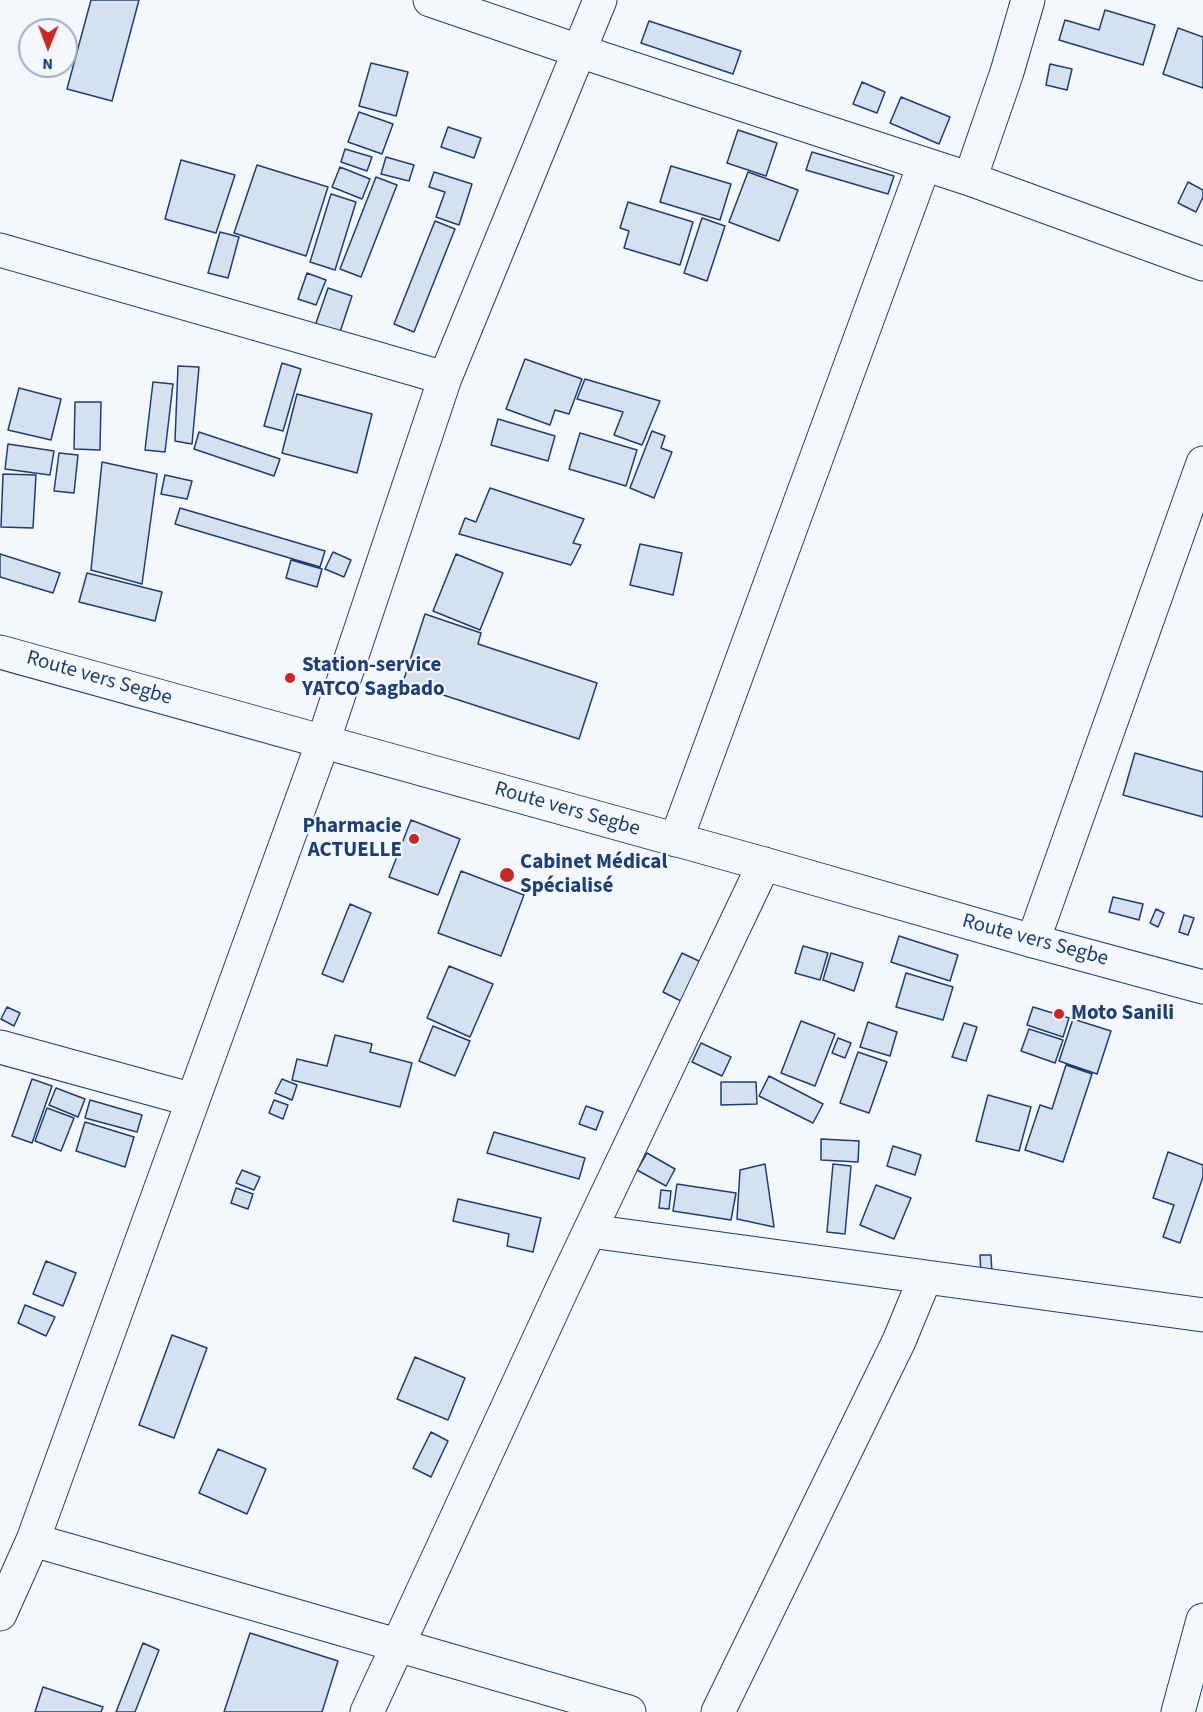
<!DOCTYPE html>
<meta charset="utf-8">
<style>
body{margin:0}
#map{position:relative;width:1203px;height:1712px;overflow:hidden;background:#f4f7fb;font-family:"Source Sans 3",sans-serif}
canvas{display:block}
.north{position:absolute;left:18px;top:18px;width:60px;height:60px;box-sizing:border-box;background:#f4f7fb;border:2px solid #9eadc5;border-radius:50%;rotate:181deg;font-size:16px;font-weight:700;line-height:24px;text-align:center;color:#1d3f73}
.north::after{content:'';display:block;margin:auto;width:21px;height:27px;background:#c62828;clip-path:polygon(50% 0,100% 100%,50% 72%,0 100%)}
</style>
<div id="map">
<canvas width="1203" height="1712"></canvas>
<div class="north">N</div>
</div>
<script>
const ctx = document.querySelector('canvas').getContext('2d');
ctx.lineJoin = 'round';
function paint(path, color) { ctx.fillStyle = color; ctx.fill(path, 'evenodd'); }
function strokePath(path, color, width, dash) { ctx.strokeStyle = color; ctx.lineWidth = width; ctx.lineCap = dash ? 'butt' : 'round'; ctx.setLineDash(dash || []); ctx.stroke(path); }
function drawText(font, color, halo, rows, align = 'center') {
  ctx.font = font + ' "Source Sans 3",sans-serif'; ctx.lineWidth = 4.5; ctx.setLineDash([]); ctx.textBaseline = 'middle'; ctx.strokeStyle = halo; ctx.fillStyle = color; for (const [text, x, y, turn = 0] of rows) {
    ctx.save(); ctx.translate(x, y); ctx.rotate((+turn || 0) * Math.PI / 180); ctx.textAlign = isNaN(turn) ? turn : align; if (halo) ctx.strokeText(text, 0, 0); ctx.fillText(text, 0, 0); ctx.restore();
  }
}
const building = new Path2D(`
 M91 0H139L112 101 67 89Z
 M1105 10 1155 25 1143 65 1059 40 1065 20 1099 30Z
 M649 21 741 51 733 74 641 43Z
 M1178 28 1203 37V88L1163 74Z
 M371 63 408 72 396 116 359 106Z
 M1050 64 1072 69 1067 90 1046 85Z
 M862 82 885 92 877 113 853 104Z
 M901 97 950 117 939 144 890 123Z
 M359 112 393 124 382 154 348 142Z
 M448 127 481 138 474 158 441 147Z
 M738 130 777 143 766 176 727 163Z
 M345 149 372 157 367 171 341 162Z
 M812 152 894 176 888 194 806 170Z
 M386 157 414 165 409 181 381 174Z
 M181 160 235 175 216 233 165 219Z
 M257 165 328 187 306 256 234 233Z
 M671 166 731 184 720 220 660 202Z
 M340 167 370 179 362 199 332 187Z
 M434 172 472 184 459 225 436 217 445 192 429 187Z
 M748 172 798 190 779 241 729 222Z
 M376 177 397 185 361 277 340 269Z
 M1188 182 1203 190V197L1196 212 1178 203Z
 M331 194 356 202 335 270 310 262Z
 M628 202 693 222 680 265 624 248 629 231 620 228Z
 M702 218 725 226 707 281 684 273Z
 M435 221 455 229 414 332 394 324Z
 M220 232 239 237 228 278 208 273Z
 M307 273 326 280 316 305 298 299Z
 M328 288 352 296 339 335 315 326Z
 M525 359 582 379 569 414 555 410 550 425 506 409Z
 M282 363 301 369 283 431 264 426Z
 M178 366 199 367 192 444 175 441Z
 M585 379 660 401 642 445 614 435 623 412 577 399Z
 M153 382 173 384 165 452 145 450Z
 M19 388 61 399 51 440 8 430Z
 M297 394 372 414 357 473 282 453Z
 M75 402H101L100 450 74 449Z
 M498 419 555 436 548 461 491 445Z
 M652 431 665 436 661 448 672 452 654 498 630 488Z
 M199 432 280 459 274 476 194 449Z
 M580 433 637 450 626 486 569 469Z
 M8 444 54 451 50 475 5 469Z
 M59 453 78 455 74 493 54 491Z
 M102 462 157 474 142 584 91 570Z
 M3 474 36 475 33 528 1 527Z
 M165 475 192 481 187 499 161 494Z
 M490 488 584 519 573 543 581 545 571 565 459 534 465 518 476 522Z
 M180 508 325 551 320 567 175 524Z
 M640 544 682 553 673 595 630 585Z
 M333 552 351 560 344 577 325 569Z
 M0 554 60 573 53 593 0 577Z
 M456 554 503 573 480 630 433 611Z
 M291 560 322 569 317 587 286 578Z
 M87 573 162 592 155 621 79 602Z
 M425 614 481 633 478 644 597 683 579 739 403 682Z
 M1135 753 1203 772V817L1123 795Z
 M411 820 460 839 438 895 389 877Z
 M461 871 524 895 501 956 438 933Z
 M1113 897 1143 904 1139 920 1109 912Z
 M350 904 371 913 343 982 322 974Z
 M1156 909 1164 913 1158 927 1150 923Z
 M1184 915 1194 918 1188 935 1179 932Z
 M899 936 958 955 950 981 891 962Z
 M803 946 828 953 820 980 795 973Z
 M682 953 703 963 683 1002 663 992Z
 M831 953 863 963 854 991 823 980Z
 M449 966 493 984 470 1037 427 1018Z
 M906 973 953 987 943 1020 896 1007Z
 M7 1007 20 1013 14 1026 1 1019Z
 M1033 1007 1069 1018 1063 1037 1027 1025Z
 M1073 1019 1111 1031 1097 1074 1059 1061Z
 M801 1021 835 1034 815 1086 781 1073Z
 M868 1022 897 1032 890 1056 860 1047Z
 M964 1023 977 1027 966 1061 952 1057Z
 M433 1026 470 1041 455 1076 419 1061Z
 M1029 1029 1063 1040 1055 1063 1021 1051Z
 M335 1035 372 1044 370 1052 412 1063 400 1107 292 1080 297 1059 327 1066Z
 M838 1038 851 1043 845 1058 832 1053Z
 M701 1043 731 1057 722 1076 692 1062Z
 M858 1052 887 1062 869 1113 840 1103Z
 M1066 1065 1092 1074 1063 1162 1025 1150 1040 1105 1052 1109Z
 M769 1076 823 1104 813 1123 759 1096Z
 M32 1079 52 1086 32 1143 12 1136Z
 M282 1079 297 1085 292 1100 275 1093Z
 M721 1082H756L757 1104 721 1105Z
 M56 1088 85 1099 78 1117 49 1105Z
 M988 1095 1031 1107 1019 1151 976 1141Z
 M90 1100 142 1115 137 1132 85 1118Z
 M274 1100 288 1105 283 1119 269 1113Z
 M586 1106 603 1112 596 1130 579 1124Z
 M47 1108 74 1118 61 1151 35 1141Z
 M85 1122 134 1137 125 1167 76 1151Z
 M494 1132 585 1158 579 1179 487 1153Z
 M821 1139 859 1141 858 1162 821 1160Z
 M893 1146 921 1155 915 1175 887 1166Z
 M1168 1152 1203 1165V1177L1180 1243 1163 1237 1174 1205 1153 1198Z
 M647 1153 675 1169 666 1186 637 1170Z
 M765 1164 774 1227 737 1219 740 1170Z
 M833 1164 851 1166 845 1234 827 1232Z
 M242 1170 260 1177 254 1190 236 1183Z
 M677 1184 736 1193 731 1220 673 1211Z
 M876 1185 911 1198 894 1239 860 1225Z
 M236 1188 253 1194 248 1209 231 1203Z
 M661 1190 671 1191 669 1209 659 1208Z
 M458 1199 541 1218 533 1252 507 1246 509 1234 453 1221Z
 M980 1255H991L992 1275 981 1276Z
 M46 1261 76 1273 63 1306 33 1294Z
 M25 1305 55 1317 46 1336 18 1323Z
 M172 1335 207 1348 174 1438 139 1425Z
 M415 1357 465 1378 448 1420 397 1399Z
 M431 1432 448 1441 431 1477 413 1468Z
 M218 1449 266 1469 247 1514 199 1493Z
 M250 1633 338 1661 322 1712H224Z
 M143 1643 159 1650 135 1712H116Z
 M43 1687 103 1707 101 1712H35Z`);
paint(building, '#d5e0f0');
strokePath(building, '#1d3f73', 1.5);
const minor = new Path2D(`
 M430 0 579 51 970 179 1203 264
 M970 179 1007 72 1028 0
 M0 250 445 378
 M676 840 924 165
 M1033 941 1203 463
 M0 1047 193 1100
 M590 1231 1203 1315
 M33 1540 629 1712
 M0 1614 33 1540 323 742 445 378 600 0
 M367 1712 563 1287 764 864
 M718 1712 899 1341 925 1278
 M1178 1712 1203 1620`);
const major = new Path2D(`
 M0 652 764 864 1033 941 1203 987`);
strokePath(minor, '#1d3f73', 35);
strokePath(major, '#1d3f73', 35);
strokePath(minor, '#f4f7fb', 33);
strokePath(major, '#f4f7fb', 33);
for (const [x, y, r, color] of [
 [290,678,6,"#c62828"],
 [414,839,6,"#c62828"],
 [507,875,8,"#c62828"],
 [1059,1014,6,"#c62828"]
]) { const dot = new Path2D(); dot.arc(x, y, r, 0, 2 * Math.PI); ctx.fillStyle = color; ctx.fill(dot); strokePath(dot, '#f4f7fb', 2); }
drawText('bold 21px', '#1d3f73', '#f4f7fb', [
 ["Station-service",302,666],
 ["YATCO Sagbado",302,690],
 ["Pharmacie",402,827,"right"],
 ["ACTUELLE",402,851,"right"],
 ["Cabinet Médical",520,863],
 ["Spécialisé",520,887],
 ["Moto Sanili",1071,1014]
], 'left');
drawText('21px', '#1d3f73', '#f4f7fb', [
 ["Route vers Segbe",99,679,16],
 ["Route vers Segbe",567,810,16],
 ["Route vers Segbe",1035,941,15]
]);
</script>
